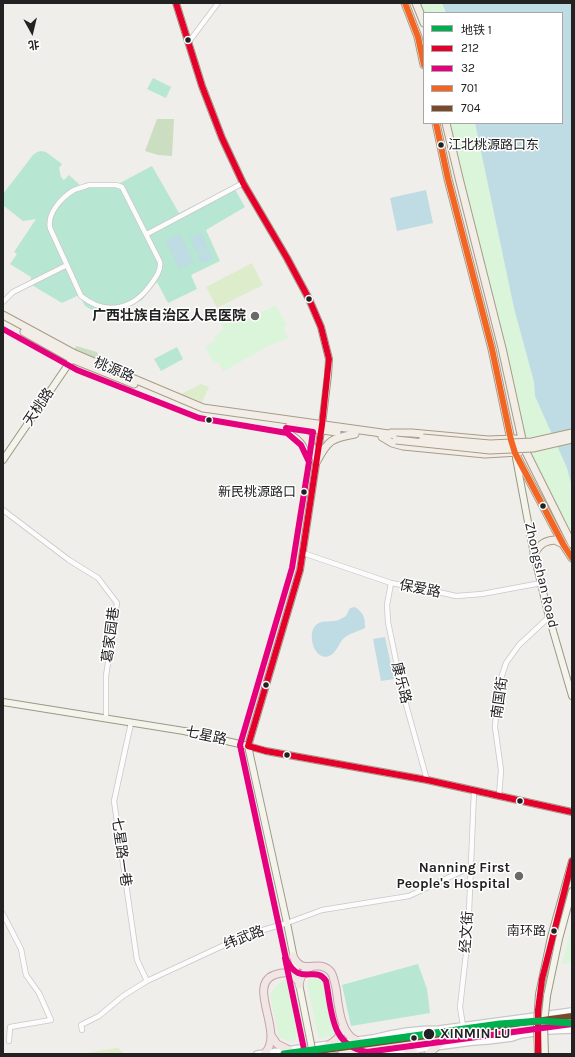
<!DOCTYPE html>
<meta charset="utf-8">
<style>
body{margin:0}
#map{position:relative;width:575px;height:1057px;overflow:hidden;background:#f0eeeb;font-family:Karla,"Noto Sans SC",sans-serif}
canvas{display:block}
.frame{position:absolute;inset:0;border:4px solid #222;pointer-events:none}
.legend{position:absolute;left:423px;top:12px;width:140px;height:112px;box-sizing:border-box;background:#fff;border:1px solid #a7a7a7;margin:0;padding:5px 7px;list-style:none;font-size:12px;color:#222}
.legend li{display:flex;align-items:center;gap:8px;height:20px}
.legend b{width:20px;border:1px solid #a7a7a7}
.north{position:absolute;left:12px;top:12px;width:40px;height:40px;-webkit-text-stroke:3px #fff;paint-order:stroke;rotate:172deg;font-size:11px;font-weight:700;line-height:16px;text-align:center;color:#222}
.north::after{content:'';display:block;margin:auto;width:14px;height:18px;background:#222;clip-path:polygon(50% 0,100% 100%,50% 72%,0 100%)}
</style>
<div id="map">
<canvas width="575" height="1057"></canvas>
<div class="frame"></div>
<ul class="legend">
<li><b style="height:5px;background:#00b04f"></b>地铁 1</li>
<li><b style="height:5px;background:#e4002b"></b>212</li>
<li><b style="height:5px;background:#e5007d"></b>32</li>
<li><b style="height:5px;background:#f26522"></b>701</li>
<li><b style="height:5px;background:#7a4b2a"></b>704</li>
</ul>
<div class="north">北</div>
</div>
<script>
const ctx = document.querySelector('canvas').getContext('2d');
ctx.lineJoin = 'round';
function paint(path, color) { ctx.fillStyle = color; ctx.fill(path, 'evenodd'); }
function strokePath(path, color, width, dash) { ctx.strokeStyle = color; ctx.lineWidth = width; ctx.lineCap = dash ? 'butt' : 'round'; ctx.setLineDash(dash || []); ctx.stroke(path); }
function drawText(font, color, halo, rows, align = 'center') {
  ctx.font = font + ' Karla,"Noto Sans SC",sans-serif'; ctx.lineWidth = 3; ctx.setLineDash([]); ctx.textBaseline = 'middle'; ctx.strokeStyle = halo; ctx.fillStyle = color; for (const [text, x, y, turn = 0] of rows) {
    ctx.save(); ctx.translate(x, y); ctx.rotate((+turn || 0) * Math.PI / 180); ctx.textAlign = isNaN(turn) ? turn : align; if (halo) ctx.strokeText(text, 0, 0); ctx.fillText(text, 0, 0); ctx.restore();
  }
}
paint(new Path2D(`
 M252 263 263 285 217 308 206 287Z
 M201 384 209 387 202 402 181 394Z
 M118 1048 124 1054H79L117 1048Z`), '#ddeccb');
paint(new Path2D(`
 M157 119H174L172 156 158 155 145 151Z
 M76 346 97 352 99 358 98 361 74 350Z`), '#cbdec1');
paint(new Path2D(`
 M416 3H442L446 13H424V23Z
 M446 123H475L514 308 534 382V388L567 468 572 487V544L526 452Z
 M230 304 233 310 235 309 242 322 276 305 287 326 284 327 288 338 268 346 226 370 223 371 218 362 214 364 205 346 216 340 214 336 224 330 215 312Z
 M572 924V962L562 964Z
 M321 976 325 979 336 1031 332 1036 319 1039 307 984 309 979 314 977Z
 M285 980 290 981 300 1029 297 1033 295 1040 290 1041 279 1038 270 994 278 984Z`), '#daf5da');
paint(new Path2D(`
 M153 78 171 87 166 98 147 89Z
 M41 151 46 152 62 164 59 168 61 177 64 180 69 175 81 186 94 183H120L152 166 179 213 233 186 245 207 206 230 220 261 191 275 197 289 168 303 157 282 142 300 124 309 101 311 92 310 85 306 79 295 62 303 30 284 31 277 10 264 17 254 14 252 36 219 23 221 4 206 3 194 33 155 37 152Z
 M177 347 183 359 161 371 154 359Z
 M418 964 427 989 430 1013 351 1026 342 985Z`), '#b7e6d2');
paint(new Path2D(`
 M442 3H572V487L567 468 535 396 534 382 514 308 475 123H562V13H446Z
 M426 190 433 223 397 231 390 198Z
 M201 233 208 248 197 253 190 238Z
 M180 234 194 262 179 269 166 241Z
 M209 250 213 258 202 264 198 255Z
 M355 607C364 613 365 618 365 628 359 631 348 634 343 639 338 645 336 653 329 656 315 662 306 634 316 625 321 620 328 622 334 621 338 621 342 618 346 616L350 608Z
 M385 637 394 679 381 681 373 639Z`), '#bfdbe3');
const minor = new Path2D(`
 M188 43 218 3
 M89 185H116L122 187 160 262C161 271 156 277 151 284 133 310 106 316 81 296L50 228C47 213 62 197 74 190 79 188 84 187 89 185Z
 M147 234 243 183
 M3 302 13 292 67 265
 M3 510 69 560 98 578 117 603 106 676V718
 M303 553 391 583 425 589 456 596 482 594 541 583
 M391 583 387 605 388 622 402 690 427 780
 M131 723 114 801 137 960 147 981
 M499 796 501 770 495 727 498 688 506 663 519 645 549 617
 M3 914 21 949 26 975 39 993 51 1020 10 1027 9 1041
 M463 1026 460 1007 468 936 474 791
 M82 1030 81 1025 99 1016 123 996 147 981 246 935 287 923 322 910 409 896 471 867`);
const tertiary = new Path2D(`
 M257 1054 373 1038C395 1032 417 1029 439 1029L572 1011
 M383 1054 473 1042 488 1041 512 1038 521 1035 547 1031 572 1030`);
const secondary = new Path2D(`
 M176 3 202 86 222 138 243 183 287 258 309 299 321 327 329 359 328 375 322 425 300 570 248 746 287 923 309 1034
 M516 458 534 554 549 617 572 696
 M3 460 74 356
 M3 702 184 731 248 746 266 751 427 780 572 812
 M539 994 551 937 572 861
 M547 996 559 939 572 891`);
const primary = new Path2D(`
 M405 3 418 37 424 65
 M416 3 424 23
 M436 123 448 179 492 349 511 440 515 453 563 544 572 558
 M446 123 459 178 502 348 522 439 526 452 572 544
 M3 315 75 354 203 408 396 435
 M24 332 72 359 134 384
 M290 425C308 436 311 442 317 461
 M300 427 337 432
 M391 433H412L488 440 516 439
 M382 437 392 443 403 446 485 454 519 452
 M317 461C328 440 332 438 355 434
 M534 554C540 544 544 541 555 540L563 544`);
const trunk = new Path2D(`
 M293 956C303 977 317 958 330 971 334 975 334 982 336 988 338 1002 340 1028 351 1037 355 1040 360 1042 365 1044
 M299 985C300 977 303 971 311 967
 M271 1035 277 1044 289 1050
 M400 1046 416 1054
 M322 1049C333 1042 341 1039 343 1025
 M264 1054C286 1034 246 986 274 975 280 973 287 972 292 974L298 981
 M297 1054 572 1016
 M342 1054 572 1022
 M428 1054 443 1041`);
strokePath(minor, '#c9c8c7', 6);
strokePath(tertiary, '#c9c8c7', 8);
strokePath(secondary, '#999a82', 8);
strokePath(primary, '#a79c86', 9);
strokePath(trunk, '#c5a2ac', 9);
strokePath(minor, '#fdfcfc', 4.5);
strokePath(tertiary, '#fdfcfc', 5.5);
strokePath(secondary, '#f4f4ed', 6);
strokePath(primary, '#f3ede7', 7);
strokePath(trunk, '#f0e6e4', 7);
const secondaryBridge = new Path2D(`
 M309 1034 313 1054
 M538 1054 537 1024 539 994
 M545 1054 544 1024 547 996`);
const primaryBridge = new Path2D(`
 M423 438 490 444 532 442 572 433
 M396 440 490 450 533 448 572 439`);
strokePath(secondaryBridge, '#999a82', 8, []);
strokePath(primaryBridge, '#a79c86', 9, []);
strokePath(secondaryBridge, '#f4f4ed', 6);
strokePath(primaryBridge, '#f3ede7', 7);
strokePath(new Path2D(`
 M176 3 202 86 222 138 243 183 287 258 309 299 321 327 329 359 322 425 300 570 248 746
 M248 746 266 751 427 780 572 812
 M538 1054V1010L542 979 572 861`), '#e4002b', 6);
strokePath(new Path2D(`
 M3 329 77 370 199 418 287 433 301 445 309 462 292 568 240 745 286 959C300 988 316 964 326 981 332 1011 330 1046 367 1052L572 1024
 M286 428 313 432 309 459
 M285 958 305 1054`), '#e5007d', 6);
strokePath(new Path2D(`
 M405 3 418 37 424 65
 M436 123 448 179 492 349 511 440 515 453 563 544 572 558`), '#f26522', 6);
strokePath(new Path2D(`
 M297 1054 572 1016`), '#7a4b2a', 6);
strokePath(new Path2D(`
 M284 1054 500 1024 541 1021 572 1023`), '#00b04f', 7);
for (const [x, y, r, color] of [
 [188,40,3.5,"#222"],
 [441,145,3.5,"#222"],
 [309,299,3.5,"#222"],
 [255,316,5,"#6a6968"],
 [209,420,3.5,"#222"],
 [304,492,3.5,"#222"],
 [543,506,3.5,"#222"],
 [266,685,3.5,"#222"],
 [287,755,3.5,"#222"],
 [520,801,3.5,"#222"],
 [519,876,5,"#6a6968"],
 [554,931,3.5,"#222"],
 [429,1034,6,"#222"],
 [414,1038,3.5,"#222"]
]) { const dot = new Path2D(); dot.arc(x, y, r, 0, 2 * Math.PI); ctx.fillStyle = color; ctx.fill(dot); strokePath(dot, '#fff', 1.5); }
drawText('13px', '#222', '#fff', [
 ["江北桃源路口东",448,145,"left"],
 ["新民桃源路口",296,492],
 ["南环路",546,931]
], 'right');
drawText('bold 14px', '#222', '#fff', [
 ["广西壮族自治区人民医院",246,316],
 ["Nanning First",510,868],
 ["People's Hospital",510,884]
], 'right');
drawText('14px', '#222', '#fff', [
 ["桃源路",114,370,23],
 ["天桃路",39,407,-56],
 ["Zhongshan Road",541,575,77],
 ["保爱路",420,589,11],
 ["葛家园巷",111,635,-83],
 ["康乐路",401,683,76],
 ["南国街",500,698,-82],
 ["七星路",206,736,12],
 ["七星路一巷",121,852,82],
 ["经文街",467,932,-86],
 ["纬武路",244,938,-21]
]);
drawText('bold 14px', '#222', '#fff', [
 ["XINMIN LU",440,1034]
], 'left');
</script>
